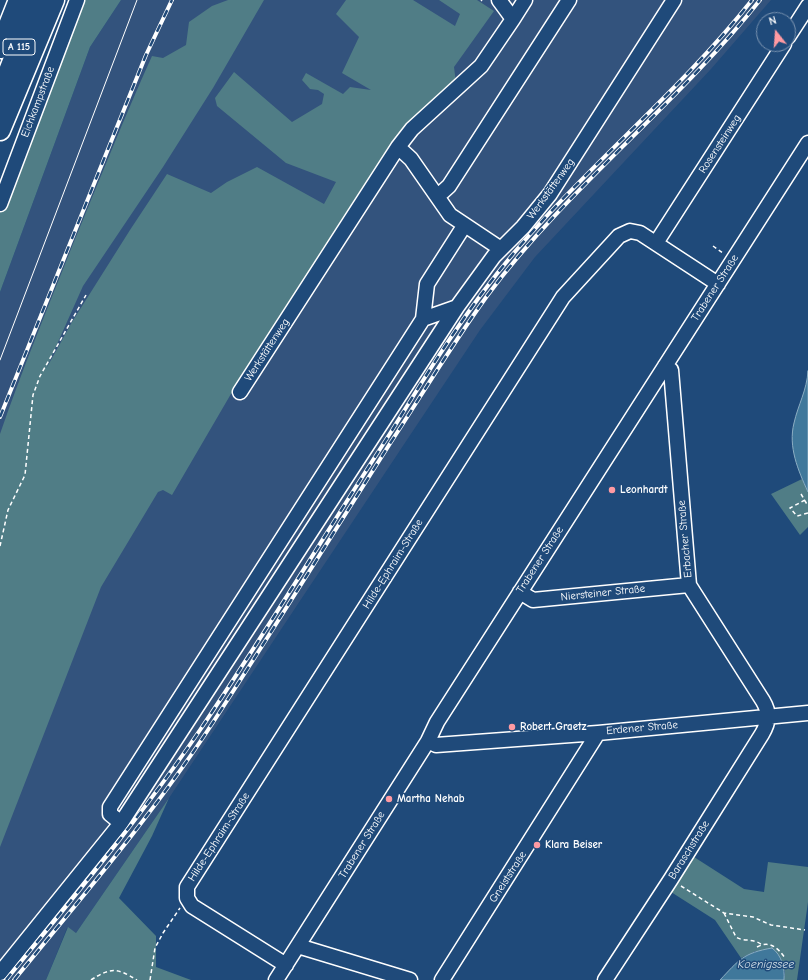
<!DOCTYPE html>
<meta charset="utf-8">
<style>
body{margin:0}
#map{position:relative;width:808px;height:980px;overflow:hidden;background:#1f4a7a;font-family:"Comic Neue",sans-serif}
canvas{display:block}
.north{position:absolute;left:756px;top:12px;width:40px;height:40px;box-sizing:border-box;background:#1f4a7a;border:1px solid #7992af;border-radius:50%;rotate:343deg;font-size:11px;font-weight:700;line-height:16px;text-align:center;color:#fff}
.north::after{content:'';display:block;margin:auto;width:14px;height:18px;background:#ff9aa2;clip-path:polygon(50% 0,100% 100%,50% 72%,0 100%)}
</style>
<div id="map">
<canvas width="808" height="980"></canvas>
<div class="north">N</div>
</div>
<script>
const ctx = document.querySelector('canvas').getContext('2d');
ctx.lineJoin = 'round';
function paint(path, color) { ctx.fillStyle = color; ctx.fill(path, 'evenodd'); }
function strokePath(path, color, width, dash) { ctx.strokeStyle = color; ctx.lineWidth = width; ctx.lineCap = dash ? 'butt' : 'round'; ctx.setLineDash(dash || []); ctx.stroke(path); }
function drawText(font, color, halo, rows, align = 'center') {
  ctx.font = font + ' "Comic Neue",sans-serif'; ctx.lineWidth = 3; ctx.setLineDash([]); ctx.textBaseline = 'middle'; ctx.strokeStyle = halo; ctx.fillStyle = color; for (const [text, x, y, turn = 0] of rows) {
    ctx.save(); ctx.translate(x, y); ctx.rotate((+turn || 0) * Math.PI / 180); ctx.textAlign = isNaN(turn) ? turn : align; if (halo) ctx.strokeText(text, 0, 0); ctx.fillText(text, 0, 0); ctx.restore();
  }
}
paint(new Path2D(`
 M121 0H771L711 69 535 257 480 330 169 798 76 933 67 928 46 980H0V292L90 47Z`), '#33537d');
paint(new Path2D(`
 M80 0H121L90 47 0 292V213Z
 M228 0H264L213 88 163 167 83 286 46 369 72 322 130 230 167 174 211 193 227 182 257 167 324 204 336 182 286 163 217 106 215 98 234 72 292 122 322 104 324 94 318 90 310 89 302 80 306 73 343 94 350 87 371 90 342 73 359 37 336 14 346 0H413L455 26 460 14 439 0H477L494 11 454 67 456 83 412 122 279 324 235 387 172 495 163 490 158 492 101 587 0 847V434C22 370 48 307 73 244 99 181 124 118 152 56L163 58 186 45 189 22 212 6Z
 M802 479 808 492V527L800 535 771 494Z
 M169 798 152 836 119 898 156 936V967L191 980H46L68 927 76 933Z
 M694 857 744 889 764 892 768 862 808 867V902L797 980H784L785 972 779 956 756 951 741 958 715 920 671 892Z`), '#507d86');
const water = new Path2D(`
 M808 371V492C798 470 788 447 794 423 798 405 807 390 808 371Z
 M772 948C782 955 785 969 784 980H720C739 960 743 953 772 948Z`);
paint(water, '#40789b');
strokePath(water, '#8caec3', 1);
const minor = new Path2D(`
 M513 19 525 0
 M788 37 808 6
 M398 147 411 159 450 215 501 249
 M438 196 449 186 569 0
 M0 204 77 0
 M656 243 784 44
 M423 319 427 284 464 226
 M240 392 398 147 412 129 481 66 513 19 499 0
 M520 592 533 600 689 585
 M428 741 436 745 598 733 808 713
 M121 823 110 814V807L423 319 457 307
 M298 946 410 980
 M286 965 192 906 187 898V887L563 297 619 236 630 231 640 233 718 284
 M0 973 121 823 457 307 494 256 523 227 550 194 674 0
 M276 980 428 741 437 722 808 143
 M442 980 598 733
 M605 980 671 879 762 734C769 722 770 713 763 701L689 585 671 370 665 366`);
const highway = new Path2D(`
 M0 48 19 0
 M0 94 37 0
 M0 130 54 0`);
strokePath(minor, '#fff', 17);
strokePath(highway, '#fff', 23);
strokePath(new Path2D(`
 M481 0 482 1
 M713 246 723 253
 M801 494 808 506
 M805 500 790 508 797 516 808 513
 M0 546 8 510 25 475 33 395 40 376 86 295
 M681 886 724 913 753 917 771 925 805 930
 M724 913 736 937C743 942 754 938 762 945
 M757 947C770 940 778 948 785 958
 M91 980C111 967 117 968 137 980
 M150 980 155 948 163 933 180 908`), '#fff', 1.5, [4, 3]);
strokePath(minor, '#1f4a7a', 14);
strokePath(highway, '#1f4a7a', 20);
strokePath(new Path2D(`
 M0 360 137 0`), '#fff', 1);
const rail = new Path2D(`
 M0 417 146 55 172 0
 M6 980C73 898 141 817 200 730 266 632 327 531 391 432 420 385 450 336 483 292 562 185 670 104 752 0
 M14 980C81 898 150 818 208 730 270 635 330 538 391 442 423 393 453 343 487 296 567 188 677 105 760 0`);
strokePath(rail, '#fff', 4);
strokePath(rail, '#1f4a7a', 2.5, [8]);
for (const [x, y, r, color] of [
 [612,490,4,"#ff9aa2"],
 [512,727,4,"#ff9aa2"],
 [389,799,4,"#ff9aa2"],
 [537,845,4,"#ff9aa2"]
]) { const dot = new Path2D(); dot.arc(x, y, r, 0, 2 * Math.PI); ctx.fillStyle = color; ctx.fill(dot); strokePath(dot, '#1f4a7a', 1.5); }
for (const [x, y, w] of [
 [19,47,32]
]) { const box = new Path2D(); box.roundRect(x - w / 2, y - 8, w, 16, 3); ctx.fillStyle = '#1f4a7a'; ctx.fill(box); strokePath(box, '#fff', 1); }
drawText('bold 10px', '#fff', null, [
 ["A 115",19,47]
]);
drawText('11px', '#fff', '#1f4a7a', [
 ["Eichkampstraße",38,102,-69],
 ["Rosensteinweg",720,144,-57],
 ["Werkstättenweg",551,189,-54],
 ["Trabener Straße",715,288,-57],
 ["Werkstättenweg",267,350,-57],
 ["Erbacher Straße",685,539,-95],
 ["Trabener Straße",540,560,-57],
 ["Hilde-Ephraim-Straße",393,564,-58],
 ["Niersteiner Straße",603,593,-6],
 ["Erdener Straße",642,728,-5],
 ["Hilde-Ephraim-Straße",219,837,-57],
 ["Trabener Straße",362,845,-58],
 ["Baraschstraße",689,850,-58],
 ["Gneiststraße",508,877,-57]
]);
drawText('bold 11px', '#fff', '#1f4a7a', [
 ["Leonhardt",620,490],
 ["Robert Graetz",520,727],
 ["Martha Nehab",397,799],
 ["Klara Beiser",545,845]
], 'left');
drawText('italic 12px', '#cfdde6', '#1f4a7a', [
 ["Koenigssee",766,965]
]);
</script>
